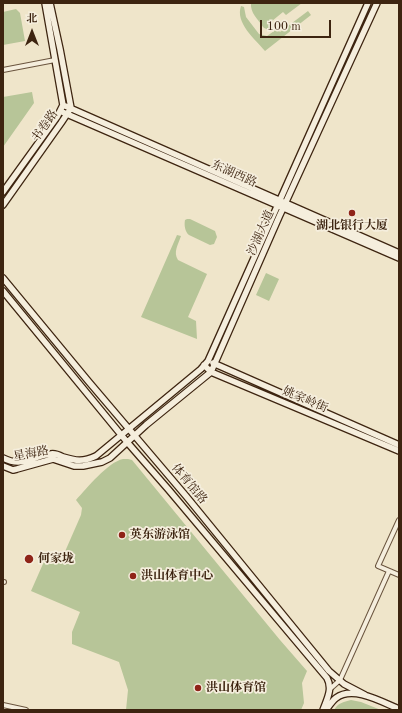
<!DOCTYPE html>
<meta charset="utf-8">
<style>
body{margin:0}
#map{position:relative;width:402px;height:713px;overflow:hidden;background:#efe5ca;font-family:"Old Standard TT","Noto Serif SC",serif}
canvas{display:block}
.frame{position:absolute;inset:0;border:4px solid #3d2410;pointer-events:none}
.north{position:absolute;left:12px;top:12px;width:40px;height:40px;-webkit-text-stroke:3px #f5eedd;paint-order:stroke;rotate:0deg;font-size:11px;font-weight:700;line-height:16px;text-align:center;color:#3d2410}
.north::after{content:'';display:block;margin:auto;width:14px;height:18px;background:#3d2410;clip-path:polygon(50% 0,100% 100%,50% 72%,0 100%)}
.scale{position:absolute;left:260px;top:20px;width:71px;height:18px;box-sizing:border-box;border:2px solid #3d2410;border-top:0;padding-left:5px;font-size:12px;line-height:14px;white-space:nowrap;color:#3d2410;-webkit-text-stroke:3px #f5eedd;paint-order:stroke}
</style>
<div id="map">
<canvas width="402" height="713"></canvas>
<div class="frame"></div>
<div class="north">北</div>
<div class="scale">100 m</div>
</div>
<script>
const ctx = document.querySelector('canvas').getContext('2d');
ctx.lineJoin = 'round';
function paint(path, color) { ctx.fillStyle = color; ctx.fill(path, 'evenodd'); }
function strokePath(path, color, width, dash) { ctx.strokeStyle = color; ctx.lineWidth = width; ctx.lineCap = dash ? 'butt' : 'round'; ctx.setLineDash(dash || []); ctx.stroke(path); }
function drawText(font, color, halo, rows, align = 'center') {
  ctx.font = font + ' "Old Standard TT","Noto Serif SC",serif'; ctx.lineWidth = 3.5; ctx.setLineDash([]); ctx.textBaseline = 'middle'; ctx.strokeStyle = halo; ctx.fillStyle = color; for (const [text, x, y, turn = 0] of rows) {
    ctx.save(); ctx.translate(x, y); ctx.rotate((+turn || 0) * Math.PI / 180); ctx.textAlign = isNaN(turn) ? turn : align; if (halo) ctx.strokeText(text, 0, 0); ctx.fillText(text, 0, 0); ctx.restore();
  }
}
paint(new Path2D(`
 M251 3H302L286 15 283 12 272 21V26C271 30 266 30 263 27 258 19 250 13 251 3Z
 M241 6 244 7 246 17 259 34 267 36 277 29 280 32 308 11 311 15 265 51C255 39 235 23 241 6Z
 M16 9 20 13 25 41 3 45V12Z
 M32 92 34 103 3 147V97Z
 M187 219H190L215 231 217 237 214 244 210 245 189 235C185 232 184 225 185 220Z
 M177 235 181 236C178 245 173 252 178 260L207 274 188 317 196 321 197 339 141 317Z
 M266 273 279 279 269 301 256 295Z
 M123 459H128L132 460 280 640 307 671 302 683 304 703 301 710H126L128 690 119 662 72 644V632L80 612 31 591 46 557 60 563 81 515 82 508 76 500C87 488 108 462 123 459Z
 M351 700 361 702 381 710H334C338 703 343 702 351 700Z`), '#b7c598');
const street = new Path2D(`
 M3 70 55 60
 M399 520 378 566 399 575
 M3 582H4
 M330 689 340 680 389 571
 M3 705 26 710`);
const secondary = new Path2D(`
 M63 105 399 253
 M60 111 399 258
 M3 192 57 117 63 105 45 3
 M3 205 61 123 71 108 60 49 50 3
 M3 278 89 382 186 496 329 671 344 684 365 695
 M3 291 127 442 168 489 327 678C333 689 327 699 323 710
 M213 363 399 445
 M204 365 211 372 399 451
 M3 458C23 468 32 456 51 454 55 453 59 455 63 457 76 461 83 462 96 456L201 369 208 361 368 3
 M3 466 13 470 17 469 53 459 74 466H83L102 462 110 458 146 425 211 372 279 217 377 3
 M326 710C329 706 332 701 336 698 353 685 382 702 399 709`);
strokePath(street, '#6a543e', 6);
strokePath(secondary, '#3d2410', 8);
strokePath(street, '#f5eedd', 4);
strokePath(secondary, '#f5eedd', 5.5);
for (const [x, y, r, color] of [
 [352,213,4,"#8f2418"],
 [122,535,4,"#8f2418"],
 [29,559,5,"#8f2418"],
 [133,576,4,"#8f2418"],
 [198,688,4,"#8f2418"]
]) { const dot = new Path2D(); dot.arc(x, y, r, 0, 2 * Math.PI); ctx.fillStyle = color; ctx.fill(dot); strokePath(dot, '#f5eedd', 1.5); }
drawText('12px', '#3d2410', '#f5eedd', [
 ["书卷路",45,126,-55],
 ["东湖西路",234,174,24],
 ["沙湖大道",261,233,-66],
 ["姚家岭街",305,400,23],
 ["星海路",31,454,-11],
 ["体育馆路",189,484,50]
]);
drawText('bold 12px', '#3d2410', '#f5eedd', [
 ["湖北银行大厦",352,226,"center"],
 ["英东游泳馆",130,535],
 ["何家垅",38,559],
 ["洪山体育中心",141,576],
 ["洪山体育馆",206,688]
], 'left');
</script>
